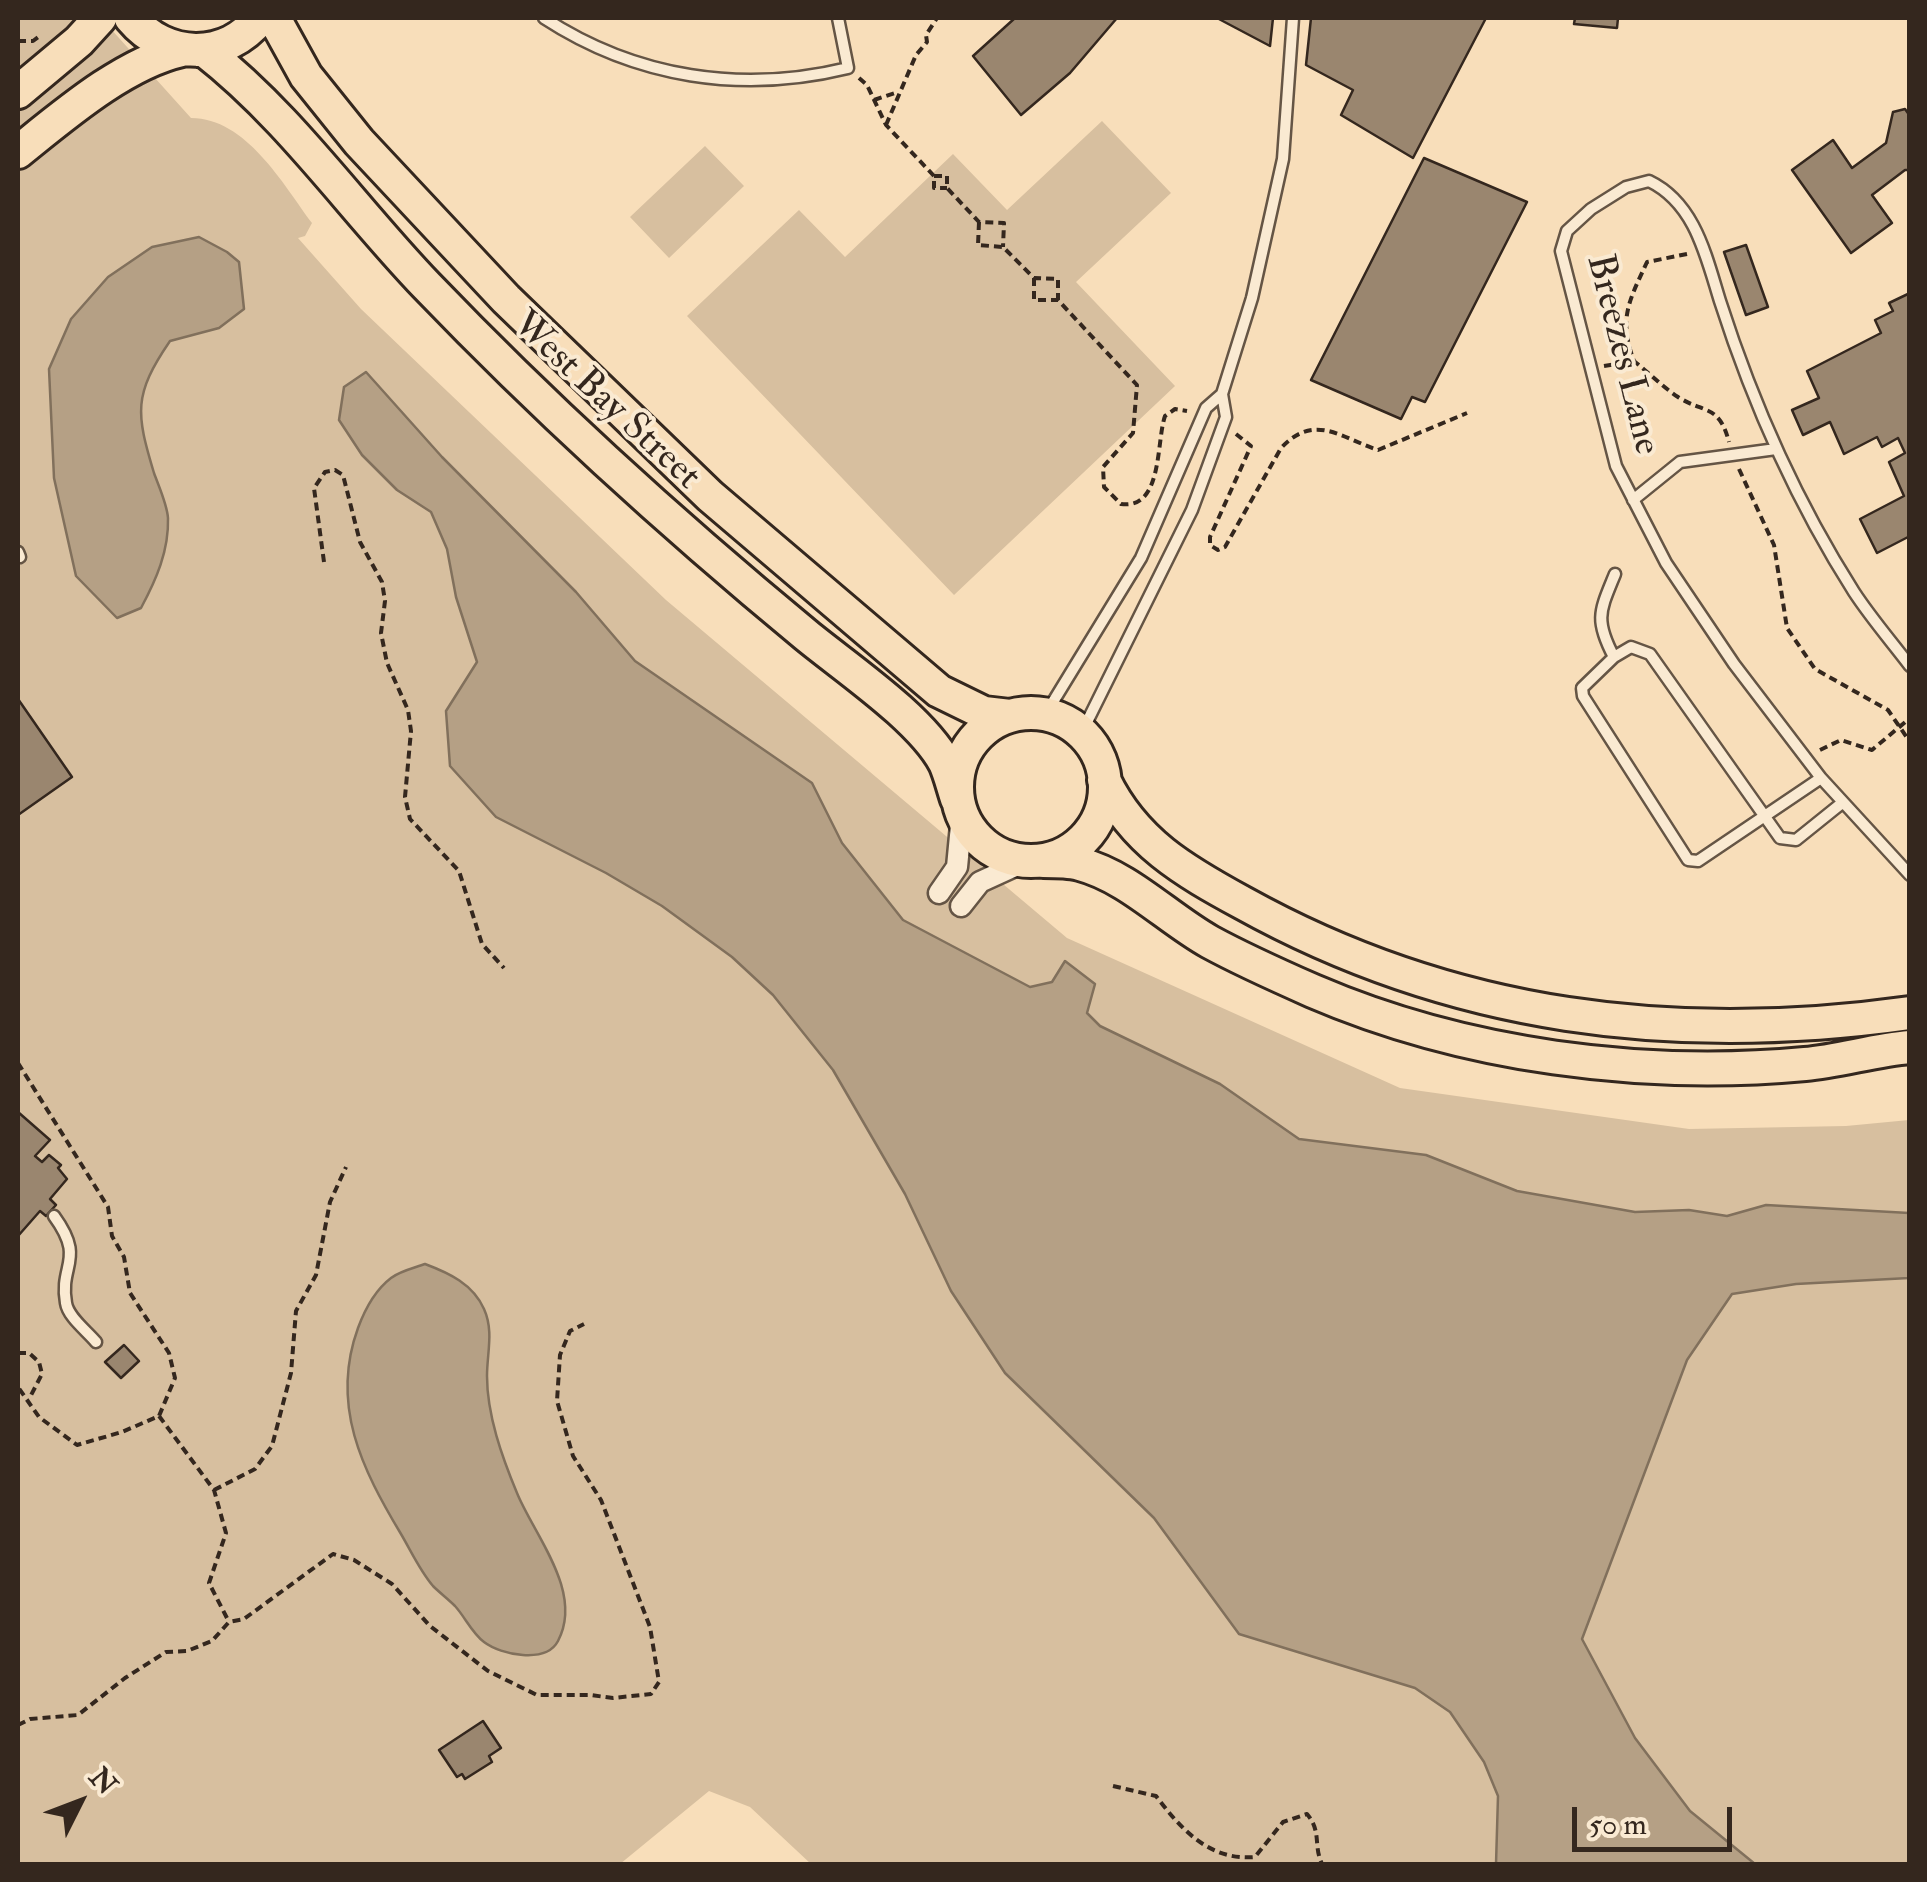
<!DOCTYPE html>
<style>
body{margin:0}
#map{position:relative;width:1927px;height:1882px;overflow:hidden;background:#f8deba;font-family:"IM FELL Double Pica",serif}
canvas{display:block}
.frame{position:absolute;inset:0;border:20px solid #34271e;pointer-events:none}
.north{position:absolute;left:30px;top:1752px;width:100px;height:100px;-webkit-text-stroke:8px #faead2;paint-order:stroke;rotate:48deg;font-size:28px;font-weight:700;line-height:40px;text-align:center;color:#34271e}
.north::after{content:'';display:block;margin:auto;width:35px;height:45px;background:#34271e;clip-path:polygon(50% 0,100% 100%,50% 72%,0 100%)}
.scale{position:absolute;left:1572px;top:1807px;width:160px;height:45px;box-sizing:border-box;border:5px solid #34271e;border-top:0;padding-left:12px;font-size:30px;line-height:35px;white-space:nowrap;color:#34271e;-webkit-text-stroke:8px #faead2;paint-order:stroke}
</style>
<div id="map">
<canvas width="1927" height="1882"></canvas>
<div class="frame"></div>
<div class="north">N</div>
<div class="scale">50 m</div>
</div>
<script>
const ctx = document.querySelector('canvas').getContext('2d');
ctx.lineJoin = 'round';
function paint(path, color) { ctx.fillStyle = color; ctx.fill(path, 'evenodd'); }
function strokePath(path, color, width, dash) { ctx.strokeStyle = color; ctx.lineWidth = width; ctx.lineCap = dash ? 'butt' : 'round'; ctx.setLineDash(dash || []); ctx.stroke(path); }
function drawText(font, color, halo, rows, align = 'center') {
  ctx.font = font + ' "IM FELL Double Pica",serif'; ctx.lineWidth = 8; ctx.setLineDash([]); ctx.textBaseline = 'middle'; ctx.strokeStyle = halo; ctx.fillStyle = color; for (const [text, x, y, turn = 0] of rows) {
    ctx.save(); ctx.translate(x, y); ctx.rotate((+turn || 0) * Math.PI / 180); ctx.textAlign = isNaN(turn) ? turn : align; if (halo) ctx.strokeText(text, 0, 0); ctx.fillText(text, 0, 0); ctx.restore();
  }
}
paint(new Path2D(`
 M18 18H101L191 118C246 118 283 184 312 223L305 236 298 238 361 309 666 600 1067 938 1400 1088 1689 1129 1846 1126 1909 1120V1864H811L750 1807 709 1791 620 1864H18Z
 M1102 121 1171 193 1076 282 1175 386 954 595 687 316 799 210 845 257 953 154 1007 210Z
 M705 146 744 186 669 258 630 217Z`), '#d7bf9f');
const water = new Path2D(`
 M199 237 227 252 239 262 244 309 219 328 170 341C133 395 136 413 154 473 159 487 167 504 168 518 169 551 156 580 141 608L117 618 76 576 54 478 49 369 71 319 108 277 152 247Z
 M366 372 442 457 576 592 635 661 812 783 842 843 903 920 1030 987 1052 982 1065 961 1095 984 1087 1013 1100 1026 1220 1084 1299 1139 1426 1155 1517 1191 1635 1212 1689 1210 1727 1216 1766 1205 1909 1213V1278L1796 1284 1732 1294 1687 1360 1582 1639 1635 1738 1690 1811 1755 1864H1496L1498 1796 1484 1762 1450 1712 1415 1688 1239 1634 1154 1518 1005 1373 951 1291 905 1194 833 1070 773 995 732 957 662 906 606 873 496 817 450 766 446 711 477 662 456 597 447 549 431 512 397 490 362 455 339 420 344 387Z
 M425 1264C449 1273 473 1284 484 1309 494 1331 487 1353 487 1376 487 1415 502 1457 517 1493 534 1535 584 1592 558 1641 546 1664 501 1655 484 1642 472 1633 465 1617 455 1606 448 1599 440 1593 433 1586 420 1571 411 1551 401 1534 362 1469 330 1405 358 1328 365 1309 374 1291 391 1278 400 1271 414 1268 425 1264Z`);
paint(water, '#b5a085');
strokePath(water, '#81705c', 2.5);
const building = new Path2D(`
 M1015 18H1117L1070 73 1021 115 973 56Z
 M1217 18H1273L1270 46Z
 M1311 18H1486L1413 158 1341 115 1353 90 1306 65Z
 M1575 18H1618L1617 28 1574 24Z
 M1905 109 1910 116V170H1905L1872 195 1892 223 1851 253 1792 170 1833 140 1852 168 1886 143 1893 112Z
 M1424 158 1527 202 1425 402 1412 397 1401 419 1311 380Z
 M1746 245 1768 307 1746 315 1724 252Z
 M1910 293V536L1877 553 1860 519 1904 496 1889 462 1905 453 1898 438 1882 447 1877 437 1844 454 1830 422 1803 435 1792 410 1819 398 1807 371 1881 333 1875 320 1893 311 1889 303Z
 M18 699 72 777 18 815Z
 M18 1112 50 1140 35 1156 42 1162 49 1155 61 1165 58 1168 67 1179 50 1199 56 1205 46 1216 40 1211 18 1236Z
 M124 1345 139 1361 121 1378 105 1362Z
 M483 1721 501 1748 489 1756 492 1762 465 1779 462 1774 457 1777 439 1750Z`);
paint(building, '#9a866f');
strokePath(building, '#34271e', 2.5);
const lane = new Path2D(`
 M544 18C636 78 742 94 848 68L838 18
 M1633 500 1680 462 1776 449
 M18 552 20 557
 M1615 574C1600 611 1594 619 1614 657L1631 647 1650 654 1780 838 1796 840 1842 803
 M1614 657 1582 688 1583 696 1688 860 1698 861 1821 778
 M1910 666C1891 641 1871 618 1854 592 1796 501 1753 404 1720 301 1706 256 1695 203 1649 181L1626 187 1591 209 1567 231 1561 251 1616 466 1666 563 1734 664 1821 778 1910 875
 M1045 715 1141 558 1206 408 1222 394 1252 298 1283 159 1293 18
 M1081 734 1192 510 1226 417 1222 394
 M54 1216C86 1260 59 1264 66 1303 68 1317 87 1331 96 1342`);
const street = new Path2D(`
 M939 893 957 867 962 815
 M961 906 980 882 1026 861`);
const primary = new Path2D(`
 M131 18C166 60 226 61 260 18
 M274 18 306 76 359 142 506 299 710 496 939 691 984 713 1010 716
 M204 50C290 117 352 208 427 286 546 410 674 526 806 635 846 668 921 718 945 763 950 774 953 787 957 799
 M18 92 79 41 100 18
 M18 152C64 115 124 63 182 50
 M957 787a74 74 0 1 1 148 0a74 74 0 1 1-148 0Z
 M1104 780C1134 842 1184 871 1243 903 1452 1019 1675 1046 1910 1013
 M1043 861C1055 861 1069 861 1080 864 1129 877 1167 918 1210 942 1243 960 1279 976 1313 991 1464 1056 1642 1079 1805 1064 1840 1061 1874 1050 1910 1047`);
strokePath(lane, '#655545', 15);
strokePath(street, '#655545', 25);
strokePath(primary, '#34271e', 38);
strokePath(new Path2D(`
 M18 41H33L41 35
 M859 78 867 85 886 125 934 176V188H947
 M874 100 898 92
 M886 125 916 55 927 42 926 35 937 18
 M934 176H947V188L979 222 1004 223 1003 247
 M979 222 978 245 1003 247 1034 278 1058 279V300L1137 385 1133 433 1103 467 1104 487 1121 504C1163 510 1156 442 1165 416L1175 409 1187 411
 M1687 254 1647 262C1629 301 1618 319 1634 361 1649 373 1663 387 1678 397 1705 414 1719 404 1729 442
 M1034 278V300H1058
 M1604 366 1634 361
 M1236 434 1251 446 1210 537V545L1218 550 1225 547 1281 448C1315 412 1341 438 1378 450L1467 413
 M1739 469 1774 545 1787 628 1815 669 1888 710 1910 742
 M324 562 314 488 325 472 335 470 343 475 360 542 382 582 385 601 381 633 387 663 408 710 411 731 405 797 410 819 459 871 482 944 504 968
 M1820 750 1841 740 1872 750 1910 718
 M18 1063 108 1207 112 1236 124 1257 130 1293 169 1353 175 1378 159 1416 122 1432 77 1445 39 1417 18 1387
 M18 1353H29L39 1362 42 1374 29 1399
 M159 1416 214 1490 226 1533 209 1583 229 1622
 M214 1490 255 1469 272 1446 291 1373 296 1311 316 1275 330 1202 346 1167
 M18 1725 30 1719 78 1715 125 1678 166 1652 187 1651 212 1641 229 1622 244 1619 333 1554 354 1560 392 1584 430 1626 488 1671 537 1695H590L613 1698 651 1694 659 1682 650 1627 601 1500 573 1456 557 1401 560 1355 570 1331 584 1324
 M1113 1786 1156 1796C1181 1829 1209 1861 1255 1857L1283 1822 1307 1814C1322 1832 1313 1845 1322 1864`), '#34271e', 4, [8, 5]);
strokePath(lane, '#faead2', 10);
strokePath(street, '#faead2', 20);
strokePath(primary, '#f8deba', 32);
drawText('38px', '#34271e', '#faead2', [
 ["Breezes Lane",1621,355,76],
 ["West Bay Street",605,402,43]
]);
</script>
